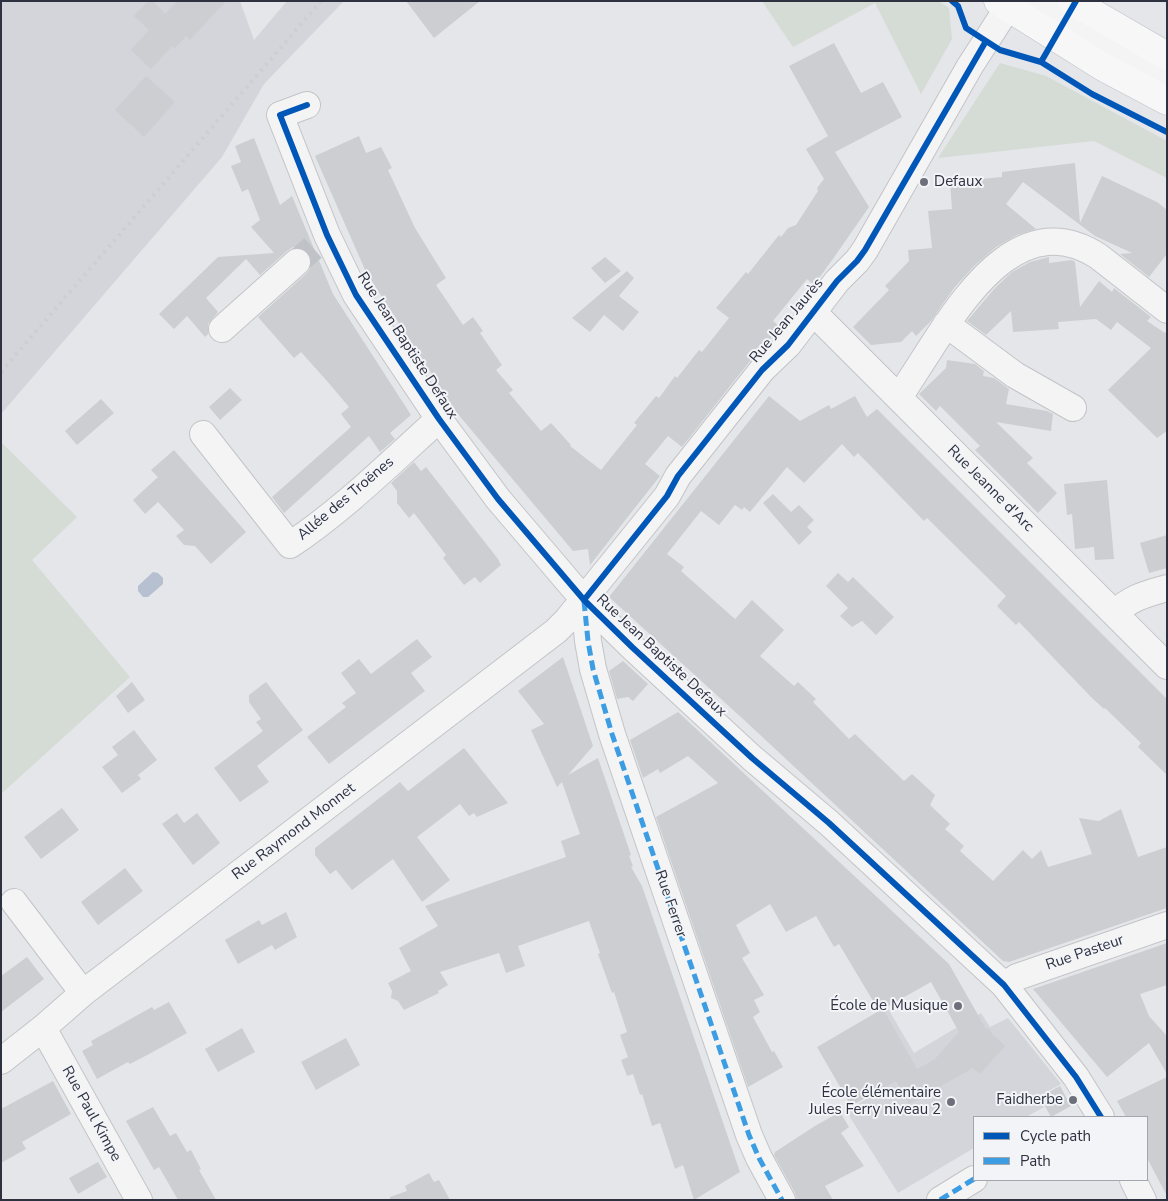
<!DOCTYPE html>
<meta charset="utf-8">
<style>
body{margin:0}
#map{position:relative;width:1168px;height:1201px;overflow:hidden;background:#e4e6e9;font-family:"Nunito Sans",sans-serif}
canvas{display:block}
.frame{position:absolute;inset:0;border:2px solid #2d3140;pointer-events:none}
.legend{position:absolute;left:973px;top:1116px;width:175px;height:65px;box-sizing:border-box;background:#f3f4f7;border:1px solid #a4a6ae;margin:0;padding:6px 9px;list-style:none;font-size:15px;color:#2d3140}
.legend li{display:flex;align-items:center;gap:10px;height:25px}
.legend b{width:25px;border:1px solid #a4a6ae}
</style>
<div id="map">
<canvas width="1168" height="1201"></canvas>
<div class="frame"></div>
<ul class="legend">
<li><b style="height:6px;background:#0057b8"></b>Cycle path</li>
<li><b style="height:6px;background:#3d9de3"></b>Path</li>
</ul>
</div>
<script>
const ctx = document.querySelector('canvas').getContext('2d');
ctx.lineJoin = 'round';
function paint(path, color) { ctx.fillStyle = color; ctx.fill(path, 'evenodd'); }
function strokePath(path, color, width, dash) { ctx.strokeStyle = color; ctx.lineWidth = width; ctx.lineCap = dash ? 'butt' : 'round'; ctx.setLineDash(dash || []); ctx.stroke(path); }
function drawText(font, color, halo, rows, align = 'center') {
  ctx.font = font + ' "Nunito Sans",sans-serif'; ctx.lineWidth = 4; ctx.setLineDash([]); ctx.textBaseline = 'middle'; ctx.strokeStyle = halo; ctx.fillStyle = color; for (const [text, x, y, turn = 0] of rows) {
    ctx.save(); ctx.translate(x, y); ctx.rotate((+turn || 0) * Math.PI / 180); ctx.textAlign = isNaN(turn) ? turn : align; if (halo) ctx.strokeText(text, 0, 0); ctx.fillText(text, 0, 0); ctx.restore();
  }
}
paint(new Path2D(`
 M1 1H240L254 40 287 1H344L264 84 222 157 1 414Z
 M887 1007 914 1053 981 1013 990 1027 1008 1018 1061 1084 1039 1096 1044 1107 1026 1117H974V1148L898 1193 846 1111 870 1097 836 1036Z`), '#d3d5db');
paint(new Path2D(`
 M762 1H938L949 8 952 39 921 94 875 3 793 47Z
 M1000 63 1046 76 1167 141V178L1094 141 938 158Z
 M1 442 77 517 32 560 130 677 1 794Z`), '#d4dcd5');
paint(new Path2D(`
 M153 572 158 573 163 578V584L148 597H143L138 591V586Z`), '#b6c0d0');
paint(new Path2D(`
 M148 1H153L165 14 177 1H226L190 40 186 36 175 48 172 46 151 69 131 50 149 30 134 16Z
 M406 1H480L434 38Z
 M834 43 861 93 883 82 902 117 835 152 869 207 835 256 814 285 807 279 773 321 780 327 763 348 750 361 682 447 668 436 645 464 660 476 590 565 588 549 573 551 457 413 366 272 315 156 359 136 366 153 381 147 392 168 388 170 415 228 446 278 436 285 463 325 473 317 483 331 480 333 502 365 496 370 513 390 509 393 541 431 551 423 571 445 570 446 601 470 637 425 634 423 656 396 659 398 675 376 677 378 699 350 702 352 729 318 716 308 746 272 748 274 779 235 781 237 788 228 796 225 818 191 817 188 824 179 806 149 828 136 789 66Z
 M146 76 175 102 144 137 115 110Z
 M254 138 280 205 292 196 333 294 411 415 390 433 395 439 380 452 369 436 284 513 272 497 351 427 341 414 349 407 327 381 301 352 294 358 258 317 307 273 311 267 312 259 308 252 302 248 293 247 287 251 260 275 246 259 206 298 218 312 208 324V334L205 337 187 316 174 329 159 314 218 257 274 253 251 227 260 220 248 189 242 192 231 166 241 162 235 146Z
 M1075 163 1080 223 1102 176 1157 202 1167 210V254L1149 277 1120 254 1132 253 1095 236 1023 182 1006 204 1036 229 1017 235 996 247 974 266 954 288 931 321 916 336 912 331 901 342 871 345 853 327 889 290 885 286 909 261 908 250 932 248 928 211 952 209 950 182 1002 177V172Z
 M605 257 621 271 605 283 591 268Z
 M1049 257V263L1072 260 1075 262 1080 307 1099 281 1112 292 1114 288 1151 317 1147 321 1165 333 1167 331V431L1157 438 1108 390 1151 348 1117 322 1111 330 1096 319 1058 322 1059 329 1013 332 1011 311 986 335 967 321 995 288 1012 272 1030 262Z
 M627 271 634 278 619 296 639 312 623 331 604 315 590 332 572 318Z
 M947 360 975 364 984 371 983 376 994 378 1009 389 1006 404 1047 411 1053 414 1051 431 996 422 1033 458 1027 463 1057 493 1038 513 975 450 980 446 940 406 936 411 919 394 946 368Z
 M230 388 242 400 220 420 209 407Z
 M769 396 800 421 829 405 831 409 855 396 867 417 877 409 1167 699V775L1138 747 1141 743 1105 708 1104 709 1091 697 1019 622 1016 625 997 606 1006 596 927 518 924 521 858 453 854 457 842 444 804 483 787 467 750 512 744 507 742 510 735 505 719 525 701 511 667 554 684 567 681 571 735 619 752 600 784 630 760 656 794 686 798 682 816 699 813 702 849 739 855 734 904 781 912 774 935 795 930 805 950 824 945 829 964 846 960 851 993 881 1023 850 1032 859 1041 850 1048 867 1092 854 1079 818 1099 821 1121 809 1138 857 1167 847V908L1009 962 1003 961 743 719 609 597Z
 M101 399 114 413 77 445 65 431Z
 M174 450 246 532 211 564 195 546 184 545 176 536 184 530 158 502 145 514 133 500 158 477 151 470Z
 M414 462 421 471 426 467 498 559 501 565 480 583 475 577 464 585 443 558 446 555 414 513 409 518 397 503V491L391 483Z
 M1107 480 1114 559 1095 560 1094 547 1075 549 1072 514 1067 515 1064 484Z
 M773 494 791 512 799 505 814 520 807 527 812 532 799 545 763 503Z
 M1167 535V568L1149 573 1140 543Z
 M838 573 848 582 853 577 894 617 876 635 862 621 852 627 840 616 848 608 826 586Z
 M417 639 432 657 411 673 425 691 329 764 307 737 346 707 342 703 356 693 341 673 359 659 371 674Z
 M563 657 593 746 568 775 598 758 631 855 629 856 633 866 631 867 642 886 740 1172 694 1200 683 1165 675 1169 660 1123 652 1126 642 1094 640 1095 633 1074 627 1076 621 1060 628 1057 620 1035 627 1032 614 992 612 993 598 954 600 953 589 921 518 946 525 966 506 973 499 953 440 972 448 985 438 991 439 993 404 1010 398 1001 391 998 392 991 388 983 411 971 399 948 438 926 425 906 566 857 561 841 580 834 562 782 557 787 531 730 544 724 518 691Z
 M623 661 648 684 633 701 628 697 617 699 609 671Z
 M132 682 145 700 128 713 116 696Z
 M266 682 303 730 257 766 269 782 240 802 214 768 263 731 256 722 261 719 249 702V695Z
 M678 712 949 964 986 1029 988 1028 993 1035 1005 1046 980 1074 973 1068 909 1104 896 1081 851 1106 817 1047 879 1011 839 944 834 947 816 916 786 932 770 904 736 925 750 953 742 958 764 995 754 1000 760 1012 753 1017 772 1052 774 1051 783 1067 748 1087 656 817 718 783 688 756 660 773 658 769 643 778 630 740ZM931 982 959 1032 935 1059 917 1069 883 1009Z
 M134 730 157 760 138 775 141 779 122 793 102 767 118 755 112 747Z
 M464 748 508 803 477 817 474 813 469 816 460 804 417 837 450 880 422 902 393 859 352 890 336 870 330 874 315 855V848L400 782 408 791Z
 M62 808 79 830 41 859 24 837Z
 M177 813 184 823 197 813 220 843 193 865 162 824Z
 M125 868 143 891 98 925 81 902Z
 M286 912 297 937 275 950 272 945 238 964 225 940 259 920 262 925Z
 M1167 943V985L1140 994 1149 1016 1167 1036V1074L1149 1043 1107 1077 1033 989Z
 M27 957 44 979 1 1012V976Z
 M169 1002 187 1033 151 1053 130 1064 128 1062 97 1079 82 1051 93 1045 91 1041 111 1030 152 1007 154 1010Z
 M242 1028 255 1052 218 1072 205 1049Z
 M346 1038 360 1065 316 1090 301 1062Z
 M1167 1077V1196L1147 1158V1117H1126L1117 1101Z
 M53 1081 71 1114 22 1142 26 1149 1 1163V1109Z
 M1060 1086 1071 1106 1051 1117 1040 1097Z
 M153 1107 170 1136 176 1133 187 1152 191 1150 201 1169 199 1170 216 1200H178L159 1167 154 1170 126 1121Z
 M840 1112 849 1127 841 1133 864 1166 825 1186 833 1200H797L795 1193 774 1155 775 1152 815 1126Z
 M98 1162 107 1177 78 1194 69 1178Z
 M429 1173 434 1182 439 1180 450 1200H390V1197L407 1191 405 1186Z`), '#cdced1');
strokePath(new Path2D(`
 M297 262 313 248`), '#bfc2c7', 26, [26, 13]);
const minor = new Path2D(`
 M1025 1C1046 2 1064 18 1081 27 1109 43 1138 57 1167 72
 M307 105 280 115 327 235 356 295 439 419 498 499 584 600 632 647 752 758 829 823 1004 985 1076 1077 1101 1117
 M813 312 1167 666
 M946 324 1015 375 1073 408
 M222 329 297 262
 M899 398C911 378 924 359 936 340 972 285 1026 210 1098 256L1167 310
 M203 434 290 545C344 509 390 463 439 419
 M584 600 588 641 593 669 612 734 749 1135 759 1158 782 1200
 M1114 613C1133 597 1143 595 1167 588
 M14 902 83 993
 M1004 985 1017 977 1167 925
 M43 1028 139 1200
 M1 1061 43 1028 83 993 556 631 567 620 667 496 678 476 762 370 788 345 837 281 857 261 865 250 970 66 1012 1
 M1133 1180 1143 1200
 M940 1200 974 1179`);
const major = new Path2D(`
 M998 1 1103 67 1167 101
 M1072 1 1167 56`);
strokePath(minor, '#c3c4c7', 28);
strokePath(major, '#c1c3c6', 29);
strokePath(minor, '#f4f4f5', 26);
strokePath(major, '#f7f7f8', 28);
strokePath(new Path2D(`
 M1 372 321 1`), '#cdced0', 4, [2.5, 5]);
strokePath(new Path2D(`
 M584 601 588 641 593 669 612 734 749 1135 759 1158 782 1200
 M940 1200 974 1179`), '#3d9de3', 5, [10, 5]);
strokePath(new Path2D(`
 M952 1 958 6 966 28 1000 50 1041 62 1092 94 1167 132
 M1041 62 1076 1
 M307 105 280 115 327 235 356 295 439 419 498 499 584 600 632 647 752 758 829 823 1004 985 1076 1077 1101 1117
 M584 600 667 496 678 476 762 370 788 345 837 281 857 261 865 250 986 41`), '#0057b8', 6);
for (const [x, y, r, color] of [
 [924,182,5,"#6d707b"],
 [958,1006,5,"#6d707b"],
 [1073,1100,5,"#6d707b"],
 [951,1102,5,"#6d707b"]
]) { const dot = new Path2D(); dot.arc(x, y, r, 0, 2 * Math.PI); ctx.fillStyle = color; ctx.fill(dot); strokePath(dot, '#f3f4f7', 2); }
drawText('15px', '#2d3140', '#f3f4f7', [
 ["Defaux",934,182,"left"],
 ["École de Musique",948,1006],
 ["École élémentaire",941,1093],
 ["Jules Ferry niveau 2",941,1110],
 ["Faidherbe",1063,1100]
], 'right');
drawText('15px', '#2d3140', '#f3f4f7', [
 ["Rue Jean Jaurès",787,321,-50],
 ["Rue Jean Baptiste Defaux",407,346,57],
 ["Rue Jeanne d'Arc",990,489,45],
 ["Allée des Troënes",346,499,-40],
 ["Rue Jean Baptiste Defaux",661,656,43],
 ["Rue Raymond Monnet",294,832,-37],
 ["Rue Ferrer",670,904,71],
 ["Rue Pasteur",1085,953,-19],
 ["Rue Paul Kimpe",91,1114,61]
]);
</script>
